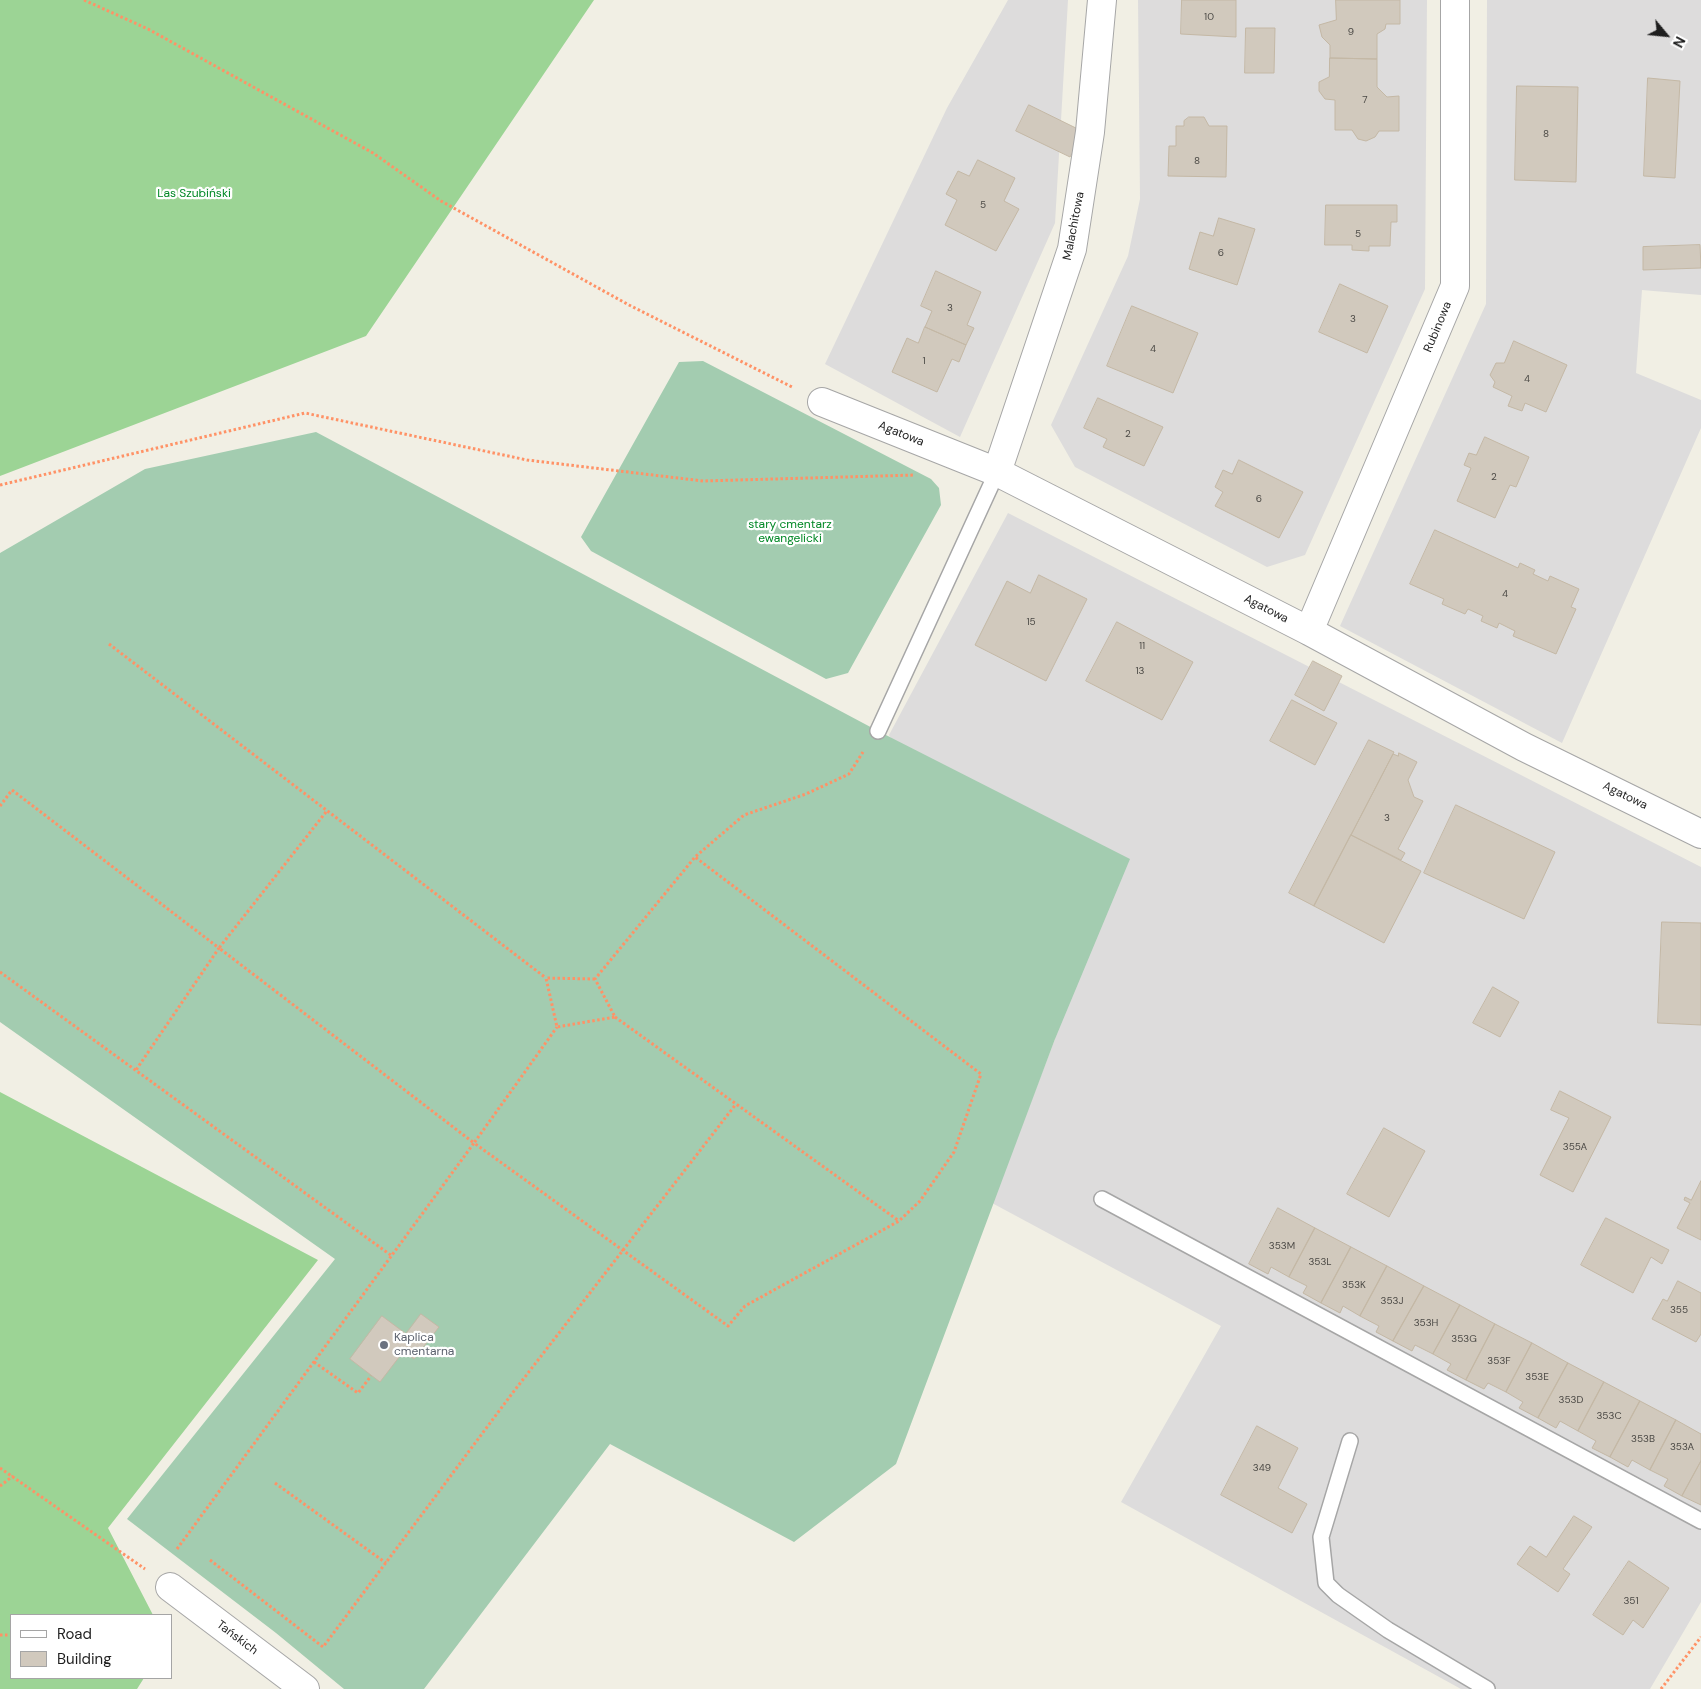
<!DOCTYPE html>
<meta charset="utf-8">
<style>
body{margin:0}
#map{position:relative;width:1701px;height:1689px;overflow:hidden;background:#f1efe4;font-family:"DM Sans",sans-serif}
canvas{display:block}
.legend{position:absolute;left:10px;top:1614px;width:162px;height:65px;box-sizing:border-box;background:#fff;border:1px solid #a5a5a5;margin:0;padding:6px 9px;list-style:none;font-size:15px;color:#1f1f1f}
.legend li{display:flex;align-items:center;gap:10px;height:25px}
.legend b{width:25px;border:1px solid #a5a5a5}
.north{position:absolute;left:1641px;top:10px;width:50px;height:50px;-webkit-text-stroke:4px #fff;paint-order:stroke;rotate:118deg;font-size:14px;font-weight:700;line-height:20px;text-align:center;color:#1f1f1f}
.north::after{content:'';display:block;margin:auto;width:18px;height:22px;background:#1f1f1f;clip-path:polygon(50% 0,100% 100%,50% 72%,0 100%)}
</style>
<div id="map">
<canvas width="1701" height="1689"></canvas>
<ul class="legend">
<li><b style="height:6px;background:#fff"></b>Road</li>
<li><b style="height:14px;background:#d1c9bd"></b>Building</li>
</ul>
<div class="north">N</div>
</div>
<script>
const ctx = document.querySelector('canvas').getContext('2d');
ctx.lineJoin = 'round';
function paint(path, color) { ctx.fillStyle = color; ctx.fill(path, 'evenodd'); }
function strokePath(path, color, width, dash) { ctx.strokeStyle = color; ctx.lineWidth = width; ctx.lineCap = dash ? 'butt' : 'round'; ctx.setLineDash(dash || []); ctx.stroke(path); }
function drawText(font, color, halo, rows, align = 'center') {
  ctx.font = font + ' "DM Sans",sans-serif'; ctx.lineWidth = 4.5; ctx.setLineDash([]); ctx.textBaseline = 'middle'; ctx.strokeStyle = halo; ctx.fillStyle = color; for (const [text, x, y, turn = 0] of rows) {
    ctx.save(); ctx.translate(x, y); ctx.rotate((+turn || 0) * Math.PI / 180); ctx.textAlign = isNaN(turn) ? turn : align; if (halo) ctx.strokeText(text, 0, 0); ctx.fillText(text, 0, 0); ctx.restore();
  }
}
paint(new Path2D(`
 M1008 0H1068L1055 223 960 437 825 364 947 108Z
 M1138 0H1427L1425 289 1305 555 1267 567 1075 467 1051 425 1128 256 1140 199Z
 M1487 0H1701V295L1642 290 1636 373 1701 400V428L1562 743 1340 626 1486 304Z
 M1008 513 1701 867V1602L1650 1689H1461L1121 1502 1221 1326 992 1203 1055 1039 889 735Z`), '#dddcdc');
paint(new Path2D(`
 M0 0H594L366 336 0 476Z
 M0 1092 318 1260 108 1528 153 1615H11V1678H144L137 1689H0Z`), '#9cd495');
paint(new Path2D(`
 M703 361 931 479 939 488 941 505 848 673 826 679 591 551 581 537 679 362Z
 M316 432 878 731 1130 859 1055 1039 896 1464 794 1542 610 1444 424 1689H344L276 1633 127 1519 335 1259 0 1022V553L145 469Z`), '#a3ccb0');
const building = new Path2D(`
 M1182 0H1236V37L1181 34Z
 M1336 0H1400V24H1386L1385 29 1377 34V59L1330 58V45L1322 37 1319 25 1336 20Z
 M1246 28H1275L1274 73H1245Z
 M1330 58 1377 59V87L1387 97 1399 96V131H1379L1375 137 1366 141 1358 139 1352 130H1335V100L1325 99 1319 91V82L1329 77Z
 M1648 78 1680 81 1675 178 1644 176Z
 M1517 86 1578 87 1576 182 1515 180Z
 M1029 105 1084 132 1070 157 1016 131Z
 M1189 117H1204L1209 126H1227L1226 177 1168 176 1169 146H1176V126H1184V121Z
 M978 160 1015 178 1004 201 1019 209 996 251 945 225 957 200 946 194 958 171 969 176Z
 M1326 205H1397V222H1391L1390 246H1369V251L1352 250V245H1325Z
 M1219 218 1255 229 1237 285 1189 269 1200 232 1213 236Z
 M1700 245 1701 268 1643 270V247Z
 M936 271 981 292 967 325 974 328 966 345 925 327 932 311 921 306Z
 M1340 284 1388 306 1367 353 1319 332Z
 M1132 306 1198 333 1173 393 1107 366Z
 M925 327 966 345 959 362 952 359 937 392 892 372 907 338 918 343Z
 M1514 341 1567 365 1546 412 1525 403 1522 411 1508 406 1512 396 1493 387 1495 382 1490 375 1496 363H1504Z
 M1098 398 1163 427 1144 466 1103 447 1107 439 1084 428Z
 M1485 437 1529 457 1516 487 1510 485 1495 518 1457 501 1471 468 1464 465 1469 453 1476 455Z
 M1239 460 1303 492 1279 538 1215 506 1223 492 1215 487 1223 470 1232 474Z
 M1435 530 1518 568 1520 563 1535 570 1533 574 1548 581 1550 576 1579 589 1571 607 1576 609 1556 654 1513 636 1515 631 1499 623 1497 628 1481 621 1483 616 1468 609 1465 614 1442 604 1444 599 1410 584Z
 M1039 575 1087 599 1046 681 975 645 1007 581 1030 593Z
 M1117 622 1193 662 1162 720 1086 681Z
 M1313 661 1342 676 1324 711 1295 695Z
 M1292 700 1337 723 1315 765 1270 741Z
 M1369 740 1394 752 1393 754 1314 906 1289 893Z
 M1399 753 1417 762 1408 780 1414 797 1423 801 1398 849 1405 853 1401 860 1351 835 1393 754 1398 756Z
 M1456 805 1555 852 1524 919 1424 873Z
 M1351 835 1421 871 1384 943 1314 906Z
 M1662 922 1701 923V1025L1658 1023Z
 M1493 987 1519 1002 1500 1037 1473 1023Z
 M1560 1091 1611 1117 1573 1192 1540 1175 1569 1118 1551 1110Z
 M1384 1128 1425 1151 1389 1217 1347 1194Z
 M1701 1181V1240L1677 1228 1690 1203 1684 1200 1685 1197 1691 1200Z
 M1278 1208 1315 1228 1289 1277 1271 1267 1268 1274 1249 1264Z
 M1606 1218 1669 1250 1662 1264 1651 1257 1633 1293 1581 1265Z
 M1315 1228 1351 1247 1321 1303 1303 1293 1307 1286 1289 1277Z
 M1351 1247 1387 1266 1360 1316 1343 1306 1340 1313 1321 1303Z
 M1387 1266 1424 1286 1393 1341 1376 1332 1379 1326 1360 1316Z
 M1678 1281 1701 1293V1334L1696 1342 1652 1319 1663 1299 1667 1301Z
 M1424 1286 1460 1305 1433 1354 1415 1345 1412 1351 1393 1341Z
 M1460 1305 1495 1324 1466 1380 1447 1370 1451 1364 1433 1354Z
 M421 1314 439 1327 414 1359 404 1352 413 1339 406 1334Z
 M382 1316 413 1339 380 1382 350 1359Z
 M1495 1324 1532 1343 1506 1392 1488 1383 1484 1389 1466 1380Z
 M1532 1343 1568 1363 1538 1418 1519 1408 1523 1402 1506 1392Z
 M1568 1363 1604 1382 1578 1431 1560 1421 1556 1428 1538 1418Z
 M1604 1382 1640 1401 1610 1457 1592 1448 1596 1441 1578 1431Z
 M1640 1401 1676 1420 1650 1470 1632 1460 1628 1467 1610 1457Z
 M1676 1420 1701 1434V1461L1682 1496 1664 1486 1668 1479 1650 1470Z
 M1257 1426 1298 1448 1278 1488 1307 1504 1292 1533 1221 1495Z
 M1701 1461V1505L1682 1496Z
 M1574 1516 1592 1527 1563 1569 1570 1574 1558 1592 1517 1564 1530 1546 1546 1557Z
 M1629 1561 1669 1588 1643 1628 1633 1620 1623 1635 1593 1615Z`);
paint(building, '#d1c9bd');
strokePath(building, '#c4b8a5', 1);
const lane = new Path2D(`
 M878 731 997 472
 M1102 1199 1701 1521
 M1350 1441 1321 1537 1326 1583 1338 1595 1388 1630 1487 1689`);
const street = new Path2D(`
 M822 402 997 472 1309 631 1524 747 1701 834
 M997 472 1072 249 1090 132 1102 0
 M1309 631 1455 286V0
 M170 1587 305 1689`);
strokePath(lane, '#a6a6a6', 18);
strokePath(street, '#a6a6a6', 30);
strokePath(new Path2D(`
 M84 0 148 29 373 153 441 201 629 305 794 388
 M0 485 305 413 527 460 703 481 915 475
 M109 644 546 978
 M0 806 12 790 219 948 136 1070
 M326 812 219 948 474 1143 557 1027
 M0 972 392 1256
 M595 979 546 978 557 1027 615 1017 595 979 695 857 744 815 806 794 849 774 863 752
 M615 1017 899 1221
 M314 1362 358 1393 371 1376
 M0 1468 145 1569
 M275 1483 386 1563
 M0 1486 13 1476
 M177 1549 474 1143 728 1326 745 1306 899 1221 920 1201 954 1152 981 1074 695 857
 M210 1560 323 1647 511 1395 736 1104
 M0 1635H11
 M1661 1689 1701 1637`), '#ff9266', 3, [2.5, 2.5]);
strokePath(lane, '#fff', 15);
strokePath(street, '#fff', 28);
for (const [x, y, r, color] of [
 [384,1345,5,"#6b7280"]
]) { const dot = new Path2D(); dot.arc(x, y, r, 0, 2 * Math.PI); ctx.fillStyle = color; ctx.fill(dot); strokePath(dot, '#fff', 2); }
drawText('10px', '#4c4a46', null, [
 ["10",1209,17],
 ["9",1351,32],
 ["7",1365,100],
 ["8",1546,134],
 ["8",1197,161],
 ["5",983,205],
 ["5",1358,234],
 ["6",1221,253],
 ["3",950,308],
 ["3",1353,319],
 ["4",1153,349],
 ["1",924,361],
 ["4",1527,379],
 ["2",1128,434],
 ["2",1494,477],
 ["6",1259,499],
 ["4",1505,594],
 ["15",1031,622],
 ["11",1142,646],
 ["13",1140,671],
 ["3",1387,818],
 ["355A",1575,1147],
 ["353M",1282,1246],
 ["353L",1320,1262],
 ["353K",1354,1285],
 ["353J",1392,1301],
 ["355",1679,1310],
 ["353H",1426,1323],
 ["353G",1464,1339],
 ["353F",1499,1361],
 ["353E",1537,1377],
 ["353D",1571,1400],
 ["353C",1609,1416],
 ["353B",1643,1439],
 ["353A",1682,1447],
 ["349",1262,1468],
 ["351",1631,1601]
]);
drawText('12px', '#018825', '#fff', [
 ["Las Szubiński",194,194],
 ["stary cmentarz",790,525],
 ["ewangelicki",790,539]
]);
drawText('12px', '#1f1f1f', '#fff', [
 ["Malachitowa",1074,226,-79],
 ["Rubinowa",1438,327,-67],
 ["Agatowa",901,434,22],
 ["Agatowa",1266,609,27],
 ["Agatowa",1625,796,26],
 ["Tańskich",237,1638,37]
]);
drawText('12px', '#5b616d', '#fff', [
 ["Kaplica",394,1338],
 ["cmentarna",394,1352]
], 'left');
</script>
